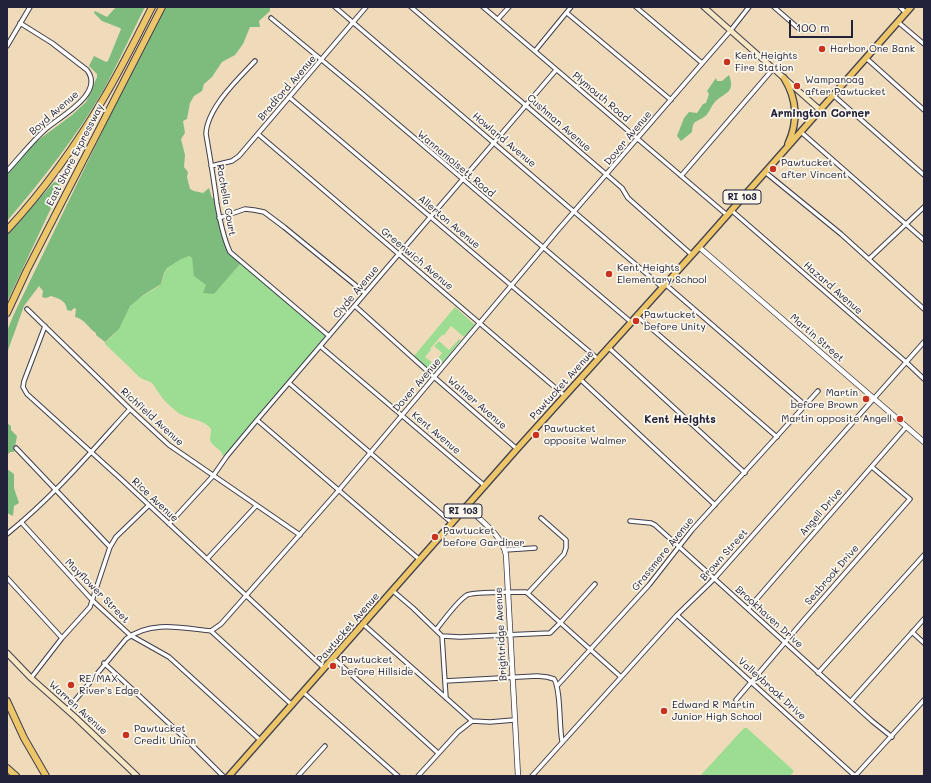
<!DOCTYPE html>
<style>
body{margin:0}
#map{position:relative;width:931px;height:783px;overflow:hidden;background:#efdbb9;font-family:Mali,sans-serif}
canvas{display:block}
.frame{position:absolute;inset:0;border:8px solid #22223b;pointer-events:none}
.scale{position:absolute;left:789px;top:20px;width:64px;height:18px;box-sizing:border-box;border:2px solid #22223b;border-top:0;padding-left:5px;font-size:12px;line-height:14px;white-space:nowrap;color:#22223b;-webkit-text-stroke:3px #fbf7ec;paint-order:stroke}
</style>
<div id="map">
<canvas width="931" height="783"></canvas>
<div class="frame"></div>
<div class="scale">100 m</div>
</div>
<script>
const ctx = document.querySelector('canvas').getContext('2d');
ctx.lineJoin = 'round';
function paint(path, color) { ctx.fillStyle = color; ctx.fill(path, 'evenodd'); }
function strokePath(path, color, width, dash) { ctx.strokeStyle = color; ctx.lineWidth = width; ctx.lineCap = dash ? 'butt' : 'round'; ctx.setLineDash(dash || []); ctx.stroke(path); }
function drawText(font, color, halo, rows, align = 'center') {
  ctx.font = font + ' Mali,sans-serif'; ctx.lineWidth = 3.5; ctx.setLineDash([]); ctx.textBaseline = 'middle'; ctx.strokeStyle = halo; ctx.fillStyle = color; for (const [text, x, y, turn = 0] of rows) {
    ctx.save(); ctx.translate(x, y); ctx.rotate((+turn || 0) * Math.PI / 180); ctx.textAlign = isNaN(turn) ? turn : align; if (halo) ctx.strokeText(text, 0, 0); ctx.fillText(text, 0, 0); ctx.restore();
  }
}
paint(new Path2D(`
 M189 256 192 258 193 264 219 288 241 263 329 336 226 457 223 456C221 448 212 447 210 440 210 437 211 432 211 429 203 418 186 420 176 411 170 406 163 400 159 393 156 390 155 386 152 383 148 380 142 380 138 376 128 365 116 355 105 344V342C122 330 119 320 130 306 138 296 151 293 161 284 163 280 163 276 165 272 169 264 181 257 189 256Z
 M455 307 475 325 464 337 451 326 444 335H442L430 349 431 350 425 357 434 364 442 353 434 346 439 341 449 350 459 339 461 340 435 373 432 374 414 356Z
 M744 728H747L794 771 790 776H700Z`), '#9ddd93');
paint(new Path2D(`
 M116 7H145C131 34 119 62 104 89 77 136 42 180 7 221V172L33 144 72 115 86 102 97 77V74L89 66 94 56 106 62 108 61 121 29 120 28 102 21 94 13 95 11 107 17Z
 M166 7H270V11L259 21 260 27H250L243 44 235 55 222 62 212 77 204 84 202 91 194 96 190 103 187 119 183 121 185 133 181 139 185 155 184 167 188 172 187 177 190 189 194 191 203 193 209 188 212 198 215 197 229 254 241 263 214 294 203 293 206 285 194 276 192 258 189 256 181 259 167 268 164 273 161 284 142 296 130 306 119 329 105 342 96 335V333C88 328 85 319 75 317L76 309 74 308 71 311 67 310C66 300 59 299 51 296L46 298 42 297 43 291 39 286 24 306 7 353V331L14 314 106 124Z
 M729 75C736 94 724 92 715 102 711 106 709 114 704 117 695 123 693 120 692 132L681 141 677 136 684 118 689 112 697 113 703 104 706 103 709 94 707 91 716 78 717 81H722Z
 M54 182 59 183 60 189 7 302V235Z
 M7 423 11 426V430L17 436 14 452H10L7 455Z
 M7 469 14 474V488L19 503 14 506 13 516 7 513Z`), '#7ebc7d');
const minor = new Path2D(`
 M335 7 662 287
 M411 7 607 175 622 188 628 198 692 255
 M483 7 727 215
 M636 7 702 63
 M774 7 798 28
 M900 7 906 13
 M567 13 671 100
 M271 18 358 90 631 322
 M498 19 509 7
 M898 22 924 44
 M7 46 30 7
 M535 51 571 7
 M866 58 924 110
 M255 61C238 79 207 108 206 134 210 157 214 181 217 204 220 221 223 237 230 252L329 336
 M833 95 924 175
 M289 97 598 359
 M801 132 924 240
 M258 134 565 396
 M211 166 232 161 239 156 366 7
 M7 171C20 157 32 141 47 128 61 116 105 93 87 70L52 43 20 23
 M765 172 841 234 924 309
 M681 176 773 69
 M731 210 906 362 924 379
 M219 218 245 209 254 210 264 212 284 227 365 293
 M869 259 924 207
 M665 284 805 405
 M355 306 434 377 517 449
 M27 309 130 409 169 445 300 535
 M637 316 777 437
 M45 326 24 381 23 387 27 394 121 479 324 668
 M320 346 485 486
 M608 347 745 473
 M580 379 715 505
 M289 383 452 523
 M257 420 420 560
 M16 448 110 547
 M630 521 651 523 655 525 872 721 892 737
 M21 522 93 601 130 635 169 657 260 740
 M169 524 213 476 227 456 257 420 556 70
 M7 534C53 497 91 452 130 409
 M505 550 535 548
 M207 559 256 506
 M7 578 62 638
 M393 591 413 608 442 636 446 698
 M528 593 564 554 566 548V540L541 518
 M748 609 906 427
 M677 615 855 776
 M363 624 472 721 490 722 514 720
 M436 630C442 622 459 600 467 595 473 592 516 592 526 592L621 677
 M211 631 292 705
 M912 632 924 643
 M442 636 460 637 550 633 561 622 595 584
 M333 658 438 753
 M104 663 190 743 223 776
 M818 673 924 555
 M31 678 62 638 90 607 110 547 116 537 149 505
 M445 681 537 676 547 677 554 679C561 689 559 726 562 741
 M557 686 649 585 692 530 818 391
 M303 692 398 776
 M736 700 804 620 910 499 872 467
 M851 701 924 619
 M67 710 126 639C151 620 182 628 211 631L221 624 339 490 558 230 731 30 749 7
 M298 776 325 746
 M418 776 458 732 472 721
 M532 776 677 615 714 579 924 342
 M855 776 924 700`);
const tertiary = new Path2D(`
 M699 247 924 442
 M467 507C481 521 502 535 506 555L518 776`);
const secondary = new Path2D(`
 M704 7 820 110
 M7 653 31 678 75 717 137 776`);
const primary = new Path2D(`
 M784 78C797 99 798 122 788 144
 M229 776 517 449 699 247 911 7`);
const motorway = new Path2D(`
 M7 230C45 189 77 144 105 96 122 67 137 37 152 7
 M7 313 27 270 162 7
 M7 701 24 738 46 776
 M7 768 16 776`);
strokePath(minor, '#413e4e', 5.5);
strokePath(tertiary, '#413e4e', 6);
strokePath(secondary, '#413e4e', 7);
strokePath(primary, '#413e4e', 8);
strokePath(motorway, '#413e4e', 8);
strokePath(minor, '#fff', 3.5);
strokePath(tertiary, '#fff', 4.5);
strokePath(secondary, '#f7e8c3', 5);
strokePath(primary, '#ecc669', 5.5);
strokePath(motorway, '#ecc669', 6);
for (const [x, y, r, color] of [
 [822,49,4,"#c8321e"],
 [727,62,4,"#c8321e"],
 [797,86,4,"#c8321e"],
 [773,169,4,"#c8321e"],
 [609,274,4,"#c8321e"],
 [636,321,4,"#c8321e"],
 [866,399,4,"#c8321e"],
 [900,419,4,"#c8321e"],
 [536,435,4,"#c8321e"],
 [435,537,4,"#c8321e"],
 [333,666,4,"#c8321e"],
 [71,685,4,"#c8321e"],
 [664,711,4,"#c8321e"],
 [126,735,4,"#c8321e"]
]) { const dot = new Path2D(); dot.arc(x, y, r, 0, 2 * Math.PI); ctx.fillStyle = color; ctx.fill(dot); strokePath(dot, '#fbf7ec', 1.5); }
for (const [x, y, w] of [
 [742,197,38],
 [463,511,38]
]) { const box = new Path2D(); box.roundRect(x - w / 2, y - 7, w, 14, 3); ctx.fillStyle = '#fbf7ec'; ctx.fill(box); strokePath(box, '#22223b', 1); }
drawText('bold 9px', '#22223b', null, [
 ["RI 103",742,197],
 ["RI 103",463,511]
]);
drawText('10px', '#22223b', '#fbf7ec', [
 ["Harbor One Bank",830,49],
 ["Kent Heights",735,56],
 ["Fire Station",735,68],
 ["Wampanoag",805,80],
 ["after Pawtucket",805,92],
 ["Pawtucket",781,163],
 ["after Vincent",781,175],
 ["Kent Heights",617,268],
 ["Elementary School",617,280],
 ["Pawtucket",644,315],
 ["before Unity",644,327],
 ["Martin",858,393,"right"],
 ["before Brown",858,405,"right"],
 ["Martin opposite Angell",892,419,"right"],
 ["Pawtucket",544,429],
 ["opposite Walmer",544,441],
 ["Pawtucket",443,531],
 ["before Gardiner",443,543],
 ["Pawtucket",341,660],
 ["before Hillside",341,672],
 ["RE/MAX",79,679],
 ["River's Edge",79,691],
 ["Edward R Martin",672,705],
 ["Junior High School",672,717],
 ["Pawtucket",134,729],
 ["Credit Union",134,741]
], 'left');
drawText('10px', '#22223b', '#fbf7ec', [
 ["Bradford Avenue",287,88,-49],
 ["Plymouth Road",601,97,40],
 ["Boyd Avenue",54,113,-41],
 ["Cushman Avenue",559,123,41],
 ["Dover Avenue",628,138,-50],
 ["Howland Avenue",504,140,40],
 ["East Shore Expressway",75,155,-63],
 ["Wannamoisett Road",456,164,40],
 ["Rachella Court",226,200,80],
 ["Allerton Avenue",449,222,40],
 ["Greenwich Avenue",417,259,40],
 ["Hazard Avenue",833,288,41],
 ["Clyde Avenue",356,292,-50],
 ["Martin Street",817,338,41],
 ["Dover Avenue",417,385,-49],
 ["Pawtucket Avenue",562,385,-48],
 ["Walmer Avenue",477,403,41],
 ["Richfield Avenue",152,417,42],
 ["Kent Avenue",436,433,40],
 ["Rice Avenue",155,500,43],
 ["Angell Drive",821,512,-49],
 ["Grassmere Avenue",663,554,-51],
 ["Brown Street",724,555,-48],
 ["Seabrook Drive",832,575,-49],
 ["Mayflower Street",97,591,45],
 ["Brookhaven Drive",769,617,42],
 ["Pawtucket Avenue",348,628,-49],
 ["Brightridge Avenue",501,634,-93],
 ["Valleybrook Drive",772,689,42],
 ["Warren Avenue",78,708,42]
]);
drawText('bold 11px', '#22223b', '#fbf7ec', [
 ["Armington Corner",820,114],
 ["Kent Heights",680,420]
]);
</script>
